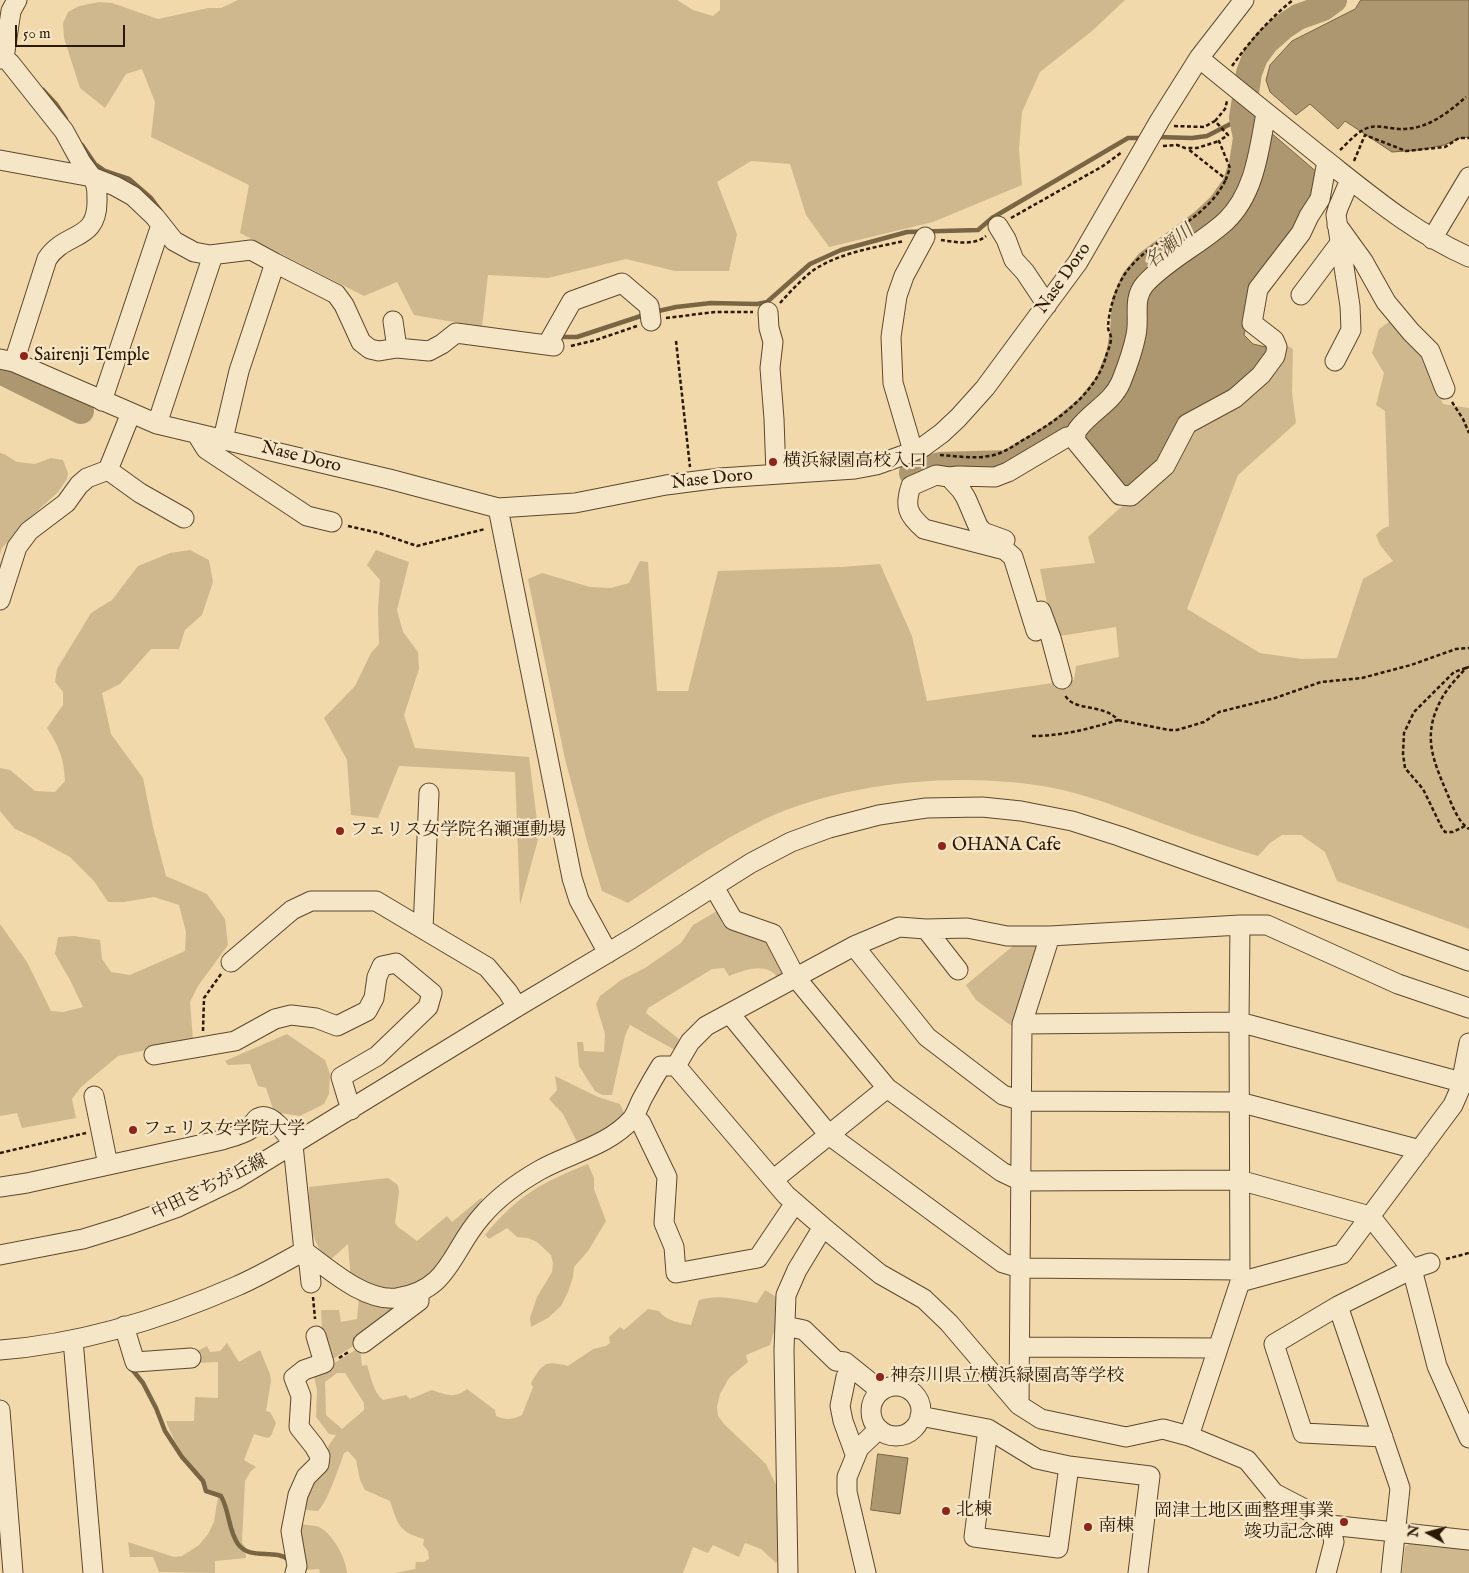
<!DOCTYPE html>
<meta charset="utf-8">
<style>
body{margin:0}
#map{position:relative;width:1469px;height:1573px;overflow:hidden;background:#f1d9ab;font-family:"IM FELL English",serif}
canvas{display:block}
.north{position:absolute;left:1404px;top:1508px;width:50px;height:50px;-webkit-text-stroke:4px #f6e6c8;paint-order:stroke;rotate:277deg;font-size:14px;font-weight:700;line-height:20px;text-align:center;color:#2a1801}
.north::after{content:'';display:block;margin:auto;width:18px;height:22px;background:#2a1801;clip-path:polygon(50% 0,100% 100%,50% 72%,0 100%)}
.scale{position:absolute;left:15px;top:25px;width:110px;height:22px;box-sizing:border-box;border:2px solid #2a1801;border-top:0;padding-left:6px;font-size:15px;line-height:18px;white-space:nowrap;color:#2a1801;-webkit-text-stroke:4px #f6e6c8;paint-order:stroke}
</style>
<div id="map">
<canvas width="1469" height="1573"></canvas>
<div class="north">N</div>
<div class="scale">50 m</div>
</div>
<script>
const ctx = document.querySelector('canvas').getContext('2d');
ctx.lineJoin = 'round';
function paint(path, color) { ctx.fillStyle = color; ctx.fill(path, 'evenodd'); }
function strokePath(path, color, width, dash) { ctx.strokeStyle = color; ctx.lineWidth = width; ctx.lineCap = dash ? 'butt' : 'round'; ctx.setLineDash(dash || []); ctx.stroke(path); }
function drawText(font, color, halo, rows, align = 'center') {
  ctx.font = font + ' "IM FELL English","Noto Serif JP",serif'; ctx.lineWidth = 4.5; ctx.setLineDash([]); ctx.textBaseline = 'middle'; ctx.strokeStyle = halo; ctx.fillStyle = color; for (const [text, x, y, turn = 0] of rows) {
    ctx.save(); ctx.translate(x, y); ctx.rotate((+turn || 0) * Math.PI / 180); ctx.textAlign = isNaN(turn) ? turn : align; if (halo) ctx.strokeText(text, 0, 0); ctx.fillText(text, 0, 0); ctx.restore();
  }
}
paint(new Path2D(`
 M238 0H677L693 10 713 16 720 10V0H1125L1092 31 1040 72 1022 112 1019 149 1022 185 933 222 829 247 806 215 790 164 751 161 717 182 737 234 729 271H675L626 259 548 278 488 275 482 327 414 315 397 282 364 296 240 233 249 185 151 137 155 102 142 69 126 74 105 108 80 88 64 38 63 23 68 12 79 6 99 2 112 3 158 19 208 8H221Z
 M1393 319 1414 339 1443 404 1469 408V929L1337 881 1325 852 1301 835H1282L1270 843 1258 856C1214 843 1172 827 1129 811 1104 802 1079 793 1053 788 964 771 845 781 763 820 715 843 672 874 628 903L602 891 588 845 565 759 528 579 542 573 590 587 611 588 629 583 640 561 648 562 657 691H688L718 571 841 567 880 564 912 636 927 701 1074 680 1076 666 1119 657 1116 627 1054 637 1040 569 1095 563 1088 537 1120 508 1170 470 1191 425 1281 342 1293 349 1292 393 1296 423 1238 475 1187 609 1260 653 1302 659 1337 658 1363 579 1393 561 1380 545 1376 535 1382 529 1389 526 1385 411 1376 405 1384 373 1372 353 1379 329Z
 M0 453 4 454 17 462 35 464 51 458 63 460 68 473 67 479 58 492 33 515 2 548 0 554Z
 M190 550 209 560 213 582 202 615 185 630 179 649H151L120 684 102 693 111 734 143 778 153 827 166 876 207 894 225 919 228 945 198 986 190 1002 193 1040 118 1056 81 1087 72 1099 76 1118 22 1128 17 1113 0 1116V924L27 962 51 1011 63 1012 83 1007 70 980 55 954 58 937 74 936 100 940 102 959 111 972 130 975 185 951 186 932 179 905 154 897 124 902H108L94 881 70 857 35 838 15 829 0 811V768L10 770 35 791 55 792 65 781C64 759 59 746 47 728L63 705V692L55 682 57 669 91 613 112 600 138 566 170 553Z
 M376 550 409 562 397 610 403 632 418 652 419 669 404 715 415 748 529 757 539 836 520 905 515 772 399 766 378 818 351 815 347 760 324 718 355 686 371 653 379 644 378 609 380 580 367 565Z
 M717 911 723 925 760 937 769 945 784 975 779 979C766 961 746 970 729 976L724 968 712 969 648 1008 646 1013 679 1039 675 1050 630 1025 625 1036 612 1095H602L595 1091 579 1066 577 1042H583L584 1051 604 1052 605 1034 596 1004 600 996 621 980 645 968 681 943 693 925Z
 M1040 944 1013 1027 976 1000 966 985 1013 946Z
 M287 1034 325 1060 330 1074 329 1094 324 1104 300 1116 274 1112 266 1088 258 1086 250 1064 228 1065 225 1061Z
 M555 1076 598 1097 620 1104 625 1115 612 1128 578 1144 563 1114 549 1099 557 1090Z
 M588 1164 594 1178V1189L606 1221 588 1251 574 1267 573 1277 568 1292 561 1306 548 1318 531 1327 530 1318 537 1297 552 1272 553 1263 551 1255 537 1242 528 1238 517 1237 507 1228 489 1239 485 1235C518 1195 541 1183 588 1164Z
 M388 1178 398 1185 399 1192 395 1223 398 1227 417 1241 447 1216 452 1222 481 1198 483 1199 475 1209 468 1227 443 1267 401 1294 351 1281 348 1244 329 1261C308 1239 309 1216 309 1187Z
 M765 1290 778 1298 777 1321 770 1345 746 1355 748 1362 729 1378 720 1394 717 1407 718 1416 725 1425 766 1464 776 1485 778 1560 776 1563 761 1549 745 1543 739 1557 713 1545 708 1553 693 1547 683 1573H395L415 1569 416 1562H424L429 1559 428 1551 423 1545 424 1539C399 1532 398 1525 390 1501L365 1490 360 1480 356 1460 348 1451 344 1453C339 1467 328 1501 318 1511L308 1510 301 1508 329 1445 336 1435 329 1434 316 1417 317 1390 314 1376 360 1347 362 1366 367 1365C371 1377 373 1392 383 1400L406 1395 410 1399 432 1390C447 1395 454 1399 467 1389L495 1410 496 1416C506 1420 512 1420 522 1415L533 1387 531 1383C543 1363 545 1360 568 1366L593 1349 606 1346 610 1343 609 1337 620 1327 624 1330 648 1309 659 1311C666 1321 680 1323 691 1325L699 1300C718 1294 737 1299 757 1303ZM337 1373H345L364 1403V1410L342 1429 326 1415 325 1382Z
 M359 1296 413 1303 372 1334 330 1361 322 1329 321 1310H339L341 1322 357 1319Z
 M227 1343 239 1362 260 1350 270 1374 271 1381 266 1411 270 1412 276 1423 271 1436 267 1438 254 1434 244 1460 256 1467 251 1471 245 1481 242 1542 245 1547 246 1558 215 1561V1573L159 1572 153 1557H130L128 1542 174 1557 182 1556 199 1545 208 1534 214 1522 218 1497 224 1498 222 1495 208 1489C203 1477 195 1470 187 1460 178 1448 171 1435 166 1421H194L195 1397 218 1398V1362L195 1363 194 1353 207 1346 210 1352 220 1351Z
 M299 1524C305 1525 314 1525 319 1527 333 1534 346 1558 347 1573H320L319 1569 305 1570Z
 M1411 1542 1469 1548V1573H1402L1405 1547Z`), '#cfb88e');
const water = new Path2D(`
 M1361 0H1469V137L1460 138 1444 145 1419 150 1392 152 1345 121 1338 129 1310 104 1296 115 1270 92 1266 80 1270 65 1292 41 1355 9Z
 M1270 132 1319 174 1316 197 1254 288 1244 335 1253 344 1270 348 1268 359 1222 398 1163 463 1131 490 1123 488 1082 438 1083 433 1117 402 1145 298 1153 288 1233 225Z
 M878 1454 908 1458 900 1514 871 1510Z`);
paint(water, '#ad9771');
strokePath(water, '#796444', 1);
strokePath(new Path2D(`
 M43 90 56 104 66 119
 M1157 137 1192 138 1207 136 1242 118
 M82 145 95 164 105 171 129 179 151 198 160 210
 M654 312 676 307 711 303 757 304 767 302 810 264 841 250 907 232 978 230 992 218 1128 138H1144
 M558 337H577L647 314
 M131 1368 143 1383 156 1408 165 1431 182 1457 203 1481 206 1491 221 1496C230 1512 228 1530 238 1544 250 1561 275 1548 289 1560`), '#796444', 4.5);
strokePath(new Path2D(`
 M0 371 81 411
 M912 473 940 465 1008 463 1055 435 1088 408 1108 383 1119 355 1123 332 1125 301 1134 280 1148 263 1203 222 1220 206 1235 185 1242 164 1246 138 1242 118 1249 73 1255 57 1266 42 1283 27 1298 17 1323 8 1334 0`), '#ad9771', 26);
const minor = new Path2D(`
 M0 54 10 63 64 131 81 162 92 177 115 186 133 196 155 217 174 241 194 252 210 255 251 250 275 263 239 371 223 439
 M1199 58C1240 92 1282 125 1324 159 1371 196 1413 232 1469 257
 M0 59 4 58 11 11 17 0
 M1266 113C1259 150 1255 193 1226 221 1201 244 1168 259 1145 284 1132 299 1140 317 1136 335 1133 351 1127 367 1121 382 1112 403 1091 411 1078 429 1076 431 1075 436 1074 439L1120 495 1131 496 1165 466 1187 424 1235 398 1261 375 1275 356 1277 347 1274 340 1252 323 1258 289 1301 233 1309 216 1320 199 1327 161
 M0 160 92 177C97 185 97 190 97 200 98 242 65 231 47 259L14 362
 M1337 225 1363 261 1386 302 1411 332 1430 351 1445 389
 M998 226 1006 239 1014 260 1025 272 1047 305
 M1432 239 1469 177
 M275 263 336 294 344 305 361 342 370 349 379 351 397 348 429 351 442 344 456 333 554 346
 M1301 295 1340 243
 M768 312 769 328 773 342 770 368 774 419 776 474
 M393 321 397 348
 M547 345 572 301 622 283 649 306 651 321
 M0 359 14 362 157 424 389 479 498 508 575 503 666 485 720 478 855 469 876 465 904 455 923 447 942 433 958 418 985 388 1078 262 1160 120 1199 58 1244 0
 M1335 361 1351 330 1350 306 1336 215 1338 208 1350 180
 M102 401 161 225
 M157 424 213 255
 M196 433 206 449 307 516 332 522
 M913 451 893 383 891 337 897 296 904 276 925 237
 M108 470 140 493 184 518
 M949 477 961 490 966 498 978 526 983 532 1005 540
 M498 508 572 878 579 900 608 953
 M0 600 17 547 29 531 66 503 79 485 87 478 108 470 131 413
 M1041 611 1051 638 1062 679
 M1036 631 1013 557 1005 550 924 529C908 515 904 507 911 486L936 475 949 477 958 476 995 477 1008 472 1067 437 1076 435
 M714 887 733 920 773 934 796 978 887 1088 1002 1172 1021 1181 1239 1180 1370 1216 1412 1269 1437 1366 1469 1438
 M423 929 429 793
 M926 929 958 970
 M854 946 927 1037 1003 1095 1022 1101 1239 1102 1420 1150
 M231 962 292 910 311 901H376L487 967 508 992 517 1007
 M730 1014 829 1135 1003 1263 1020 1268 1239 1270
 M1022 1024 1239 1022 1461 1082
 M154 1055 235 1041 275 1019 291 1015 316 1018 337 1026 367 1011 374 998 377 977 382 966 396 963 432 993 428 1007 377 1056 341 1077 351 1110
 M676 1066 786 1195 823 1227 880 1274 924 1299 949 1323 1019 1405 1041 1419 1126 1437 1163 1429 1189 1436 1247 1460 1274 1493 1322 1518 1330 1525 1469 1540
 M94 1096 108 1165
 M634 1116 641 1123 667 1177 664 1223 674 1247 676 1273 758 1258 795 1203
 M773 1180 887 1088
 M0 1187 27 1183 222 1140C231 1137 241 1135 249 1130 253 1127 253 1121 258 1118 271 1111 288 1135 293 1145L304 1251 309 1264 311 1283
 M304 1251C329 1269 365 1302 397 1298 450 1290 451 1251 481 1217 496 1199 519 1182 540 1170 570 1153 608 1146 632 1119 636 1114 639 1105 642 1099 648 1088 654 1077 661 1066H676L690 1042 706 1026 854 946 899 927 926 929 967 928 1007 936H1050L1240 925H1267L1398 984 1469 1008
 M0 1255 83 1239 125 1226 178 1207 236 1179 517 1007 631 939 751 863 791 842 829 828 879 815 926 808 982 807 1021 811 1072 821 1119 836 1469 961
 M1240 1282 1342 1254 1453 1105 1460 1089 1469 1043
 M1338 1306 1400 1488 1391 1573
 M124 1326 135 1362 191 1358
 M785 1326 804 1330 836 1361 845 1362 881 1391
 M73 1340 93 1573
 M363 1343 419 1301V1293
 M1020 1347 1218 1348
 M0 1350C80 1344 164 1318 237 1286 260 1276 282 1263 304 1251
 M846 1377 840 1406 843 1421 855 1454
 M871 1411a25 25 0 1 1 50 0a25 25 0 1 1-50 0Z
 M1019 1405 1022 1024 1050 936
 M0 1410 13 1573
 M920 1416 988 1429 1037 1459 1069 1466 1150 1476 1138 1573
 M988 1429 974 1537 1058 1548 1069 1466
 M1189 1436 1240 1282 1239 1022 1240 925
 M1383 1437 1303 1433 1274 1344 1338 1306 1412 1269 1430 1263
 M295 1573 297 1566 291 1531 298 1495 306 1477 319 1464 320 1456 314 1446 299 1427 301 1396 294 1378 304 1370 324 1363 316 1336
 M788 1573 784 1350 786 1295 797 1270 823 1227
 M866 1573 847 1492V1477L859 1448 879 1429
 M1326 1573 1334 1542 1330 1525`);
strokePath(minor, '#5c482c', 21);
strokePath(new Path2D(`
 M1232 66C1250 41 1269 19 1293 0
 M1215 121 1225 109 1227 101
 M1174 126 1204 127 1215 121 1228 135 1219 141 1230 168 1226 179 1188 149
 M1163 146 1177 145 1185 148H1197L1219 141
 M1340 150C1349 142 1359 129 1371 127 1381 125 1394 130 1405 129 1429 128 1449 112 1466 97
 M1354 161 1365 135 1406 151 1445 147 1459 138H1469
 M1011 218 1103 166 1122 152
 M941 240C955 242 974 246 986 236
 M780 303C790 292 800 281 811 272 837 253 873 248 904 241
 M666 318 715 312H753
 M676 341 690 467
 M571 346 596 340 637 326
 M1452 402 1463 419 1469 433
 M940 455C956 456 974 459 989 456 1002 454 1012 447 1023 440 1058 420 1097 394 1107 353 1109 348 1111 343 1111 338 1111 334 1108 331 1108 327 1109 309 1116 286 1127 271 1154 236 1207 221 1226 179
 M348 526 379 533 417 546 485 529
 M1469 667 1466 668C1458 677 1448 687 1442 698 1422 734 1432 758 1447 793 1452 805 1458 822 1469 829
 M1118 720 1169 730H1177L1204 722 1219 712 1275 698 1321 682 1362 678 1411 665 1456 649 1469 648
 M1032 736C1062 736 1089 729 1118 720 1103 703 1073 712 1065 695
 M1465 826 1453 832H1445L1442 828 1423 789 1405 768 1403 754 1404 733 1414 712 1454 672 1466 668
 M203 1031 204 998 221 974
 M0 1153 86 1133
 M1446 1259 1469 1253
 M313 1297 315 1319
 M339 1358 350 1351`), '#2a1801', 2.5, [4, 2.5]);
strokePath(minor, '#f6e6c8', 19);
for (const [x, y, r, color] of [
 [24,356,5,"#8f2418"],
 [773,462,5,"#8f2418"],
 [340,831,5,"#8f2418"],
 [942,846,5,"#8f2418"],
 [133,1130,5,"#8f2418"],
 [880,1377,5,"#8f2418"],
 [946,1511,5,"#8f2418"],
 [1344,1522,5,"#8f2418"],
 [1088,1527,5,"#8f2418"]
]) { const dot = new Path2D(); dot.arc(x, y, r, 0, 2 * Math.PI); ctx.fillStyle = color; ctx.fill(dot); strokePath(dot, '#f6e6c8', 2); }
drawText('18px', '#2a1801', '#f6e6c8', [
 ["Nase Doro",1064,279,-55],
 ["Nase Doro",301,458,14],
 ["Nase Doro",712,480,-6],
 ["中田さちが丘線",210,1188,-26]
]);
drawText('18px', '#2a1801', '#f6e6c8', [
 ["Sairenji Temple",34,356],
 ["横浜緑園高校入口",783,462],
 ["フェリス女学院名瀬運動場",350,831],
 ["OHANA Cafe",952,846],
 ["フェリス女学院大学",143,1130],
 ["神奈川県立横浜緑園高等学校",890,1377],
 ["北棟",956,1511],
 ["岡津土地区画整理事業",1334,1512,"right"],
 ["竣功記念碑",1334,1533,"right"],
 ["南棟",1098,1527]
], 'left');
drawText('italic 19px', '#5e4b2e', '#f6e6c8', [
 ["名瀬川",1170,248,-40]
]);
</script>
